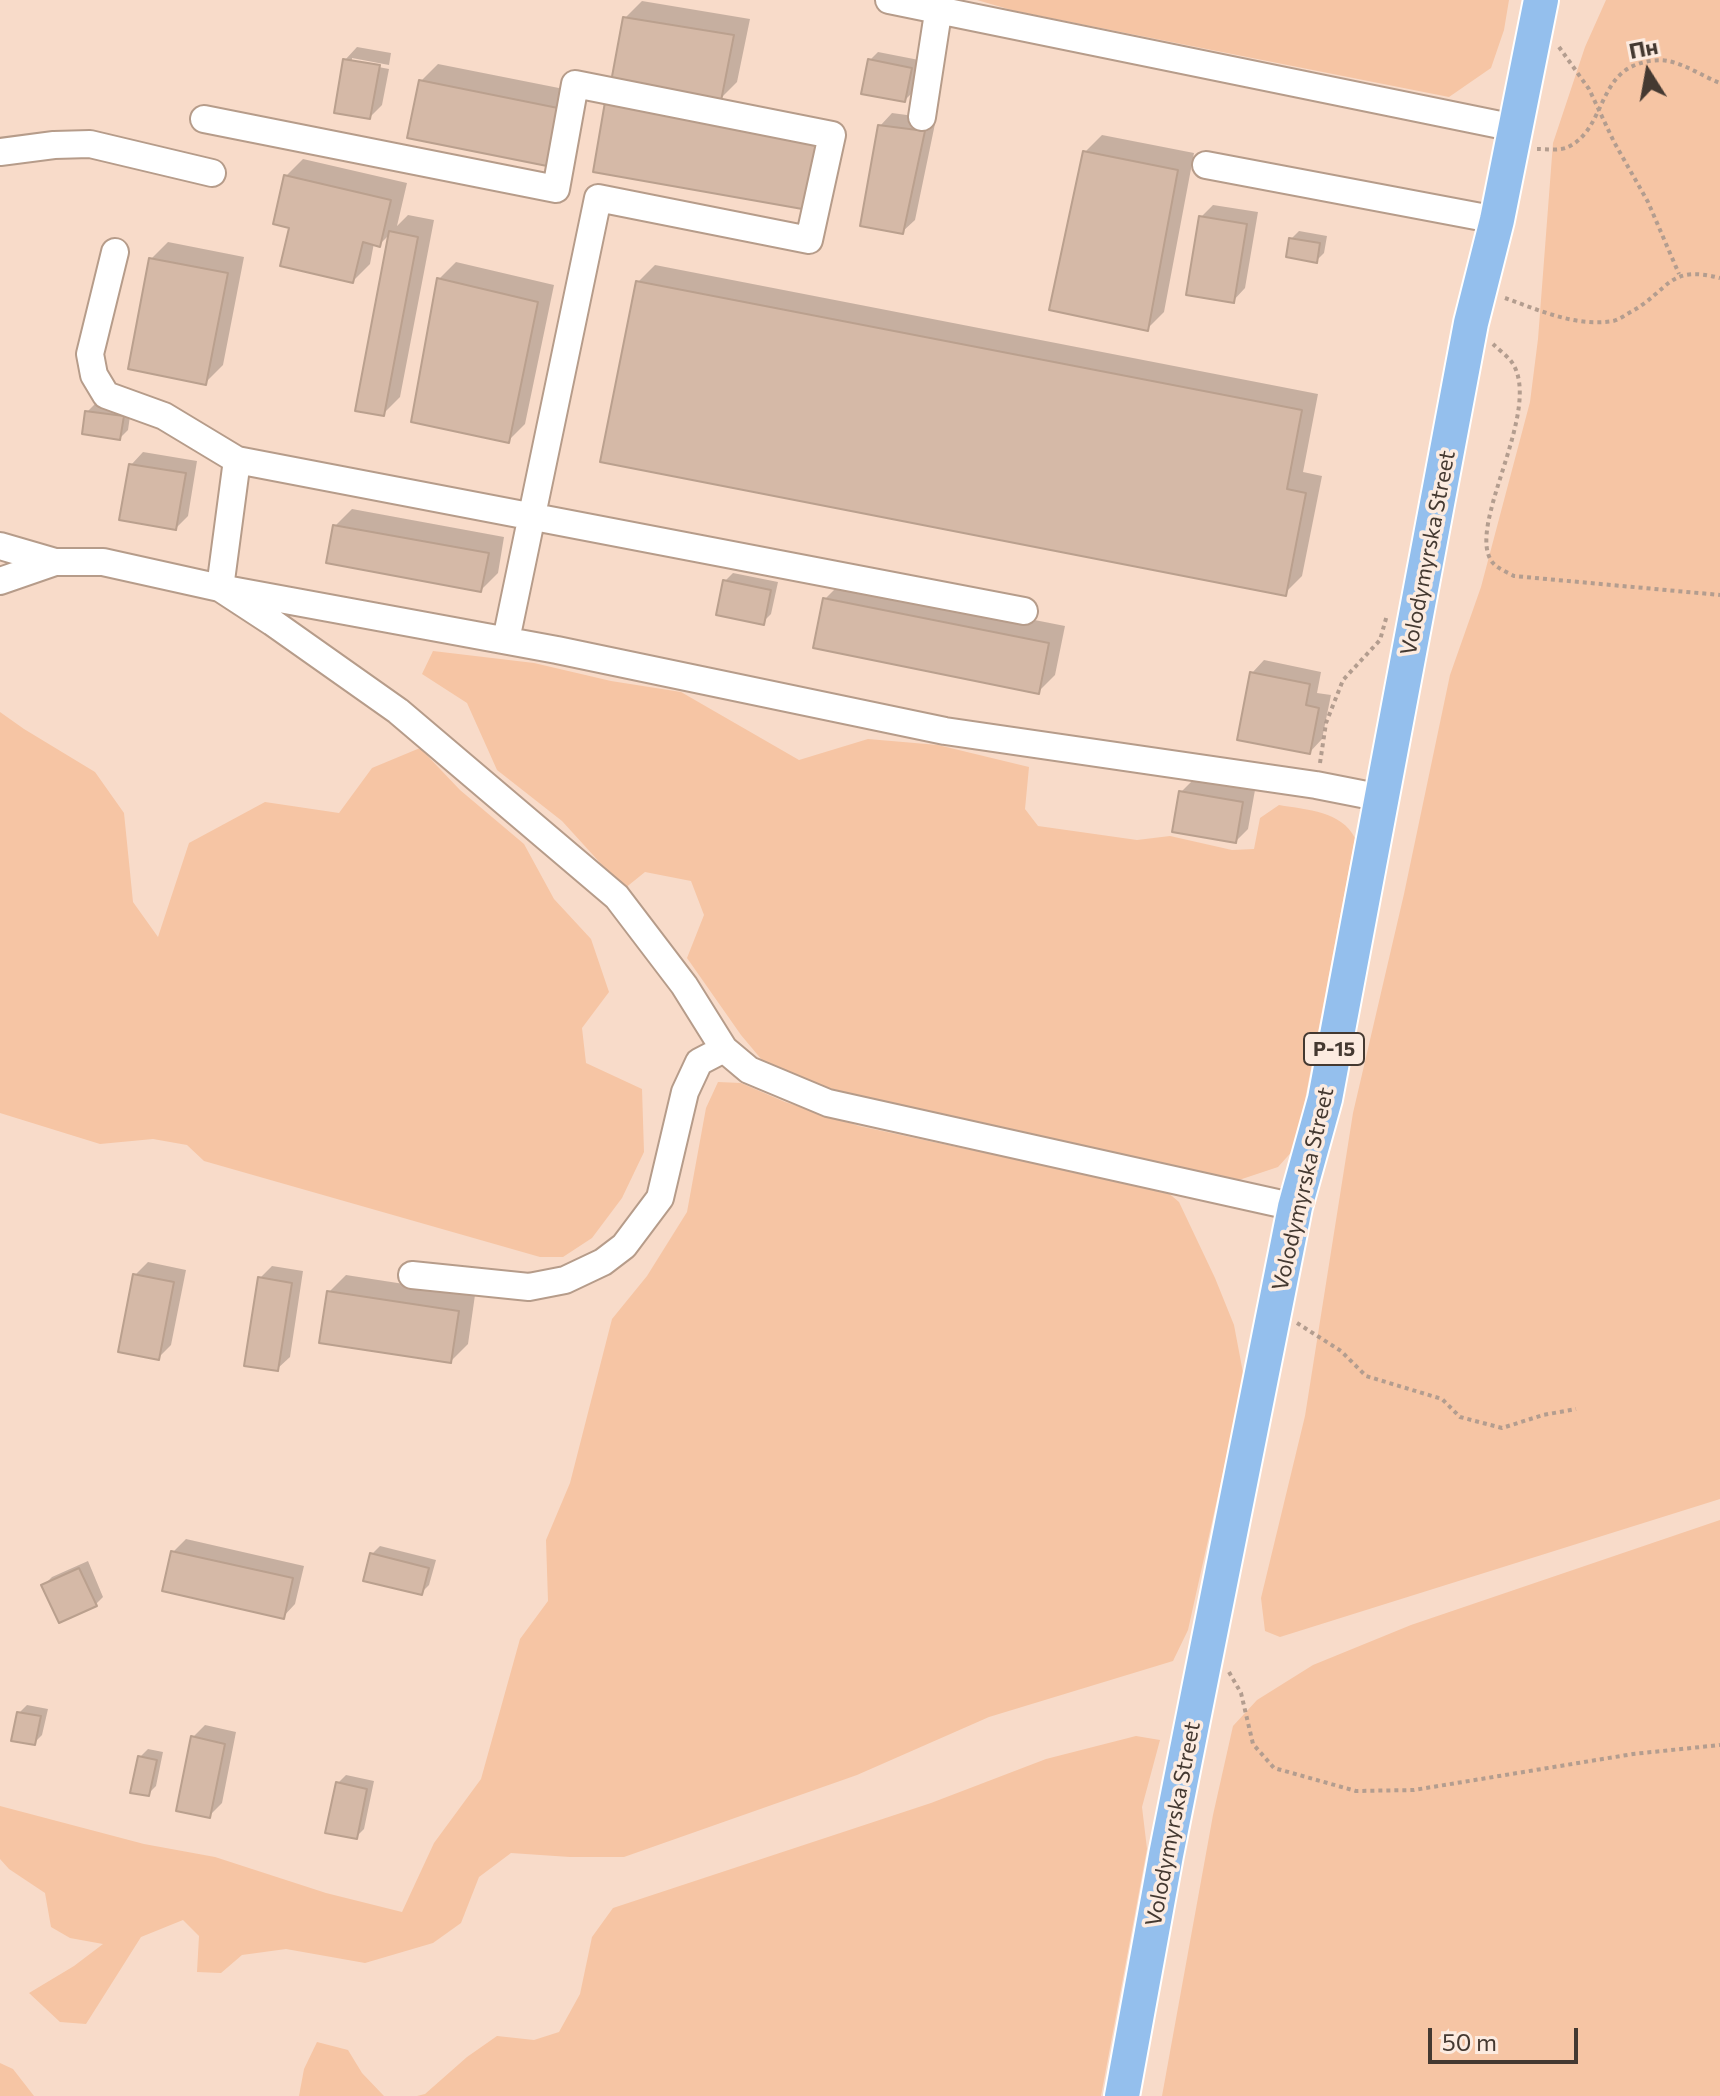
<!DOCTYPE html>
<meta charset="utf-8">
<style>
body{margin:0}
#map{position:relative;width:1720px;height:2096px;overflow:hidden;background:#f8dbc9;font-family:Commissioner,sans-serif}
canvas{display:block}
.north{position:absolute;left:1608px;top:32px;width:80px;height:80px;-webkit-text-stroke:6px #fcebe0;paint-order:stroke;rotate:349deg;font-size:22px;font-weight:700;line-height:32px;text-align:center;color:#443931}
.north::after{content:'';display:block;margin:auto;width:28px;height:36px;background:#443931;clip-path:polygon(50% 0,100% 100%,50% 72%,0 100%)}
.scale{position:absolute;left:1428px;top:2028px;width:150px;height:36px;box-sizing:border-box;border:4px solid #443931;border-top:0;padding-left:10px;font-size:24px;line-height:28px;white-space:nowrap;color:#443931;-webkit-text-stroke:6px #fcebe0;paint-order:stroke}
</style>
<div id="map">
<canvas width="1720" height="2096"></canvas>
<div class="north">Пн</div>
<div class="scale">50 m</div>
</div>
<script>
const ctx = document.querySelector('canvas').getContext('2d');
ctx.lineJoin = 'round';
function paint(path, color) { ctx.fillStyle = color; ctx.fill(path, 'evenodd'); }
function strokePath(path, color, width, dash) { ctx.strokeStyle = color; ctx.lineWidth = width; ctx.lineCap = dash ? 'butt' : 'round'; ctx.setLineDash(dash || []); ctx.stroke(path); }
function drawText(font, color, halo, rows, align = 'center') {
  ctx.font = font + ' Commissioner,sans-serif'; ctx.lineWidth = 7; ctx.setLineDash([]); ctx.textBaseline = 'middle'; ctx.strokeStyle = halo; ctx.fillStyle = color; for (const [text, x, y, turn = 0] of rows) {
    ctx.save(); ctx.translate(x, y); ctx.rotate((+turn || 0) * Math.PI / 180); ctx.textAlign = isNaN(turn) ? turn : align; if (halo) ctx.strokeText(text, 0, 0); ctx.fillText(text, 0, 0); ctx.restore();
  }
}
paint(new Path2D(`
 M977 0H1509L1504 30 1491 68 1449 97 1015 11Z
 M1606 0H1720V1499L1280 1637 1265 1631 1261 1598 1305 1416 1353 1113 1404 894 1450 675 1481 587 1530 402 1538 339 1553 143 1585 47Z
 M433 651 534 663 611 681 681 692 799 760 868 739 938 745 1029 767 1025 809 1038 826 1137 840 1170 836 1232 850 1254 849 1260 818 1279 805C1308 810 1341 811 1355 838L1296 1147 1278 1167 1233 1182 820 1090 772 1072 741 1035 687 958 704 915 691 881 645 872 624 889 562 821 497 770 467 703 422 674Z
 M0 712 24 729 95 772 124 813 133 902 158 937 189 843 265 802 339 813 372 768 420 748 460 790 524 844 554 899 591 939 609 992 582 1028 586 1063 642 1089 644 1152 622 1198 592 1238 563 1257H540L204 1161 187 1145 153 1139 100 1144 0 1113Z
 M718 1082 741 1083 785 1102 859 1126 966 1149 1159 1185 1179 1202 1215 1278 1234 1325 1244 1378 1188 1630 1173 1661 989 1717 857 1775 624 1857H570L511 1853 479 1877 461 1923 433 1943 365 1963 286 1949 242 1955 221 1973 197 1972 199 1936 183 1920 141 1937 86 2024 60 2022 29 1993 74 1966 103 1944 70 1938 51 1927 45 1893 9 1869 0 1859V1806L144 1844 215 1857 326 1893 402 1912 434 1843 481 1779 520 1639 548 1601 546 1540 570 1483 612 1319 647 1276 687 1212 706 1108Z
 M1720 1520V2096H1162L1213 1815 1233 1726 1257 1700 1313 1665 1411 1625Z
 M1136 1736 1160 1740 1142 1807 1147 1849 1101 2096H417L425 2094 467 2057 497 2036 534 2040 559 2032 580 1994 592 1937 613 1908 931 1803 1046 1759Z
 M317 2042 348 2050 362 2073 384 2096H299L304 2069Z
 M0 2063 13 2069 34 2096H0Z`), '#f6c5a4');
paint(new Path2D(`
 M642 1 750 19 737 82 720 99 824 191 625 18Z
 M357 47 391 53 389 65 352 58V62L389 69 382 105 370 117 345 60Z
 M878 52 919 60 913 92 905 100 870 60Z
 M438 64 574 91 546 164 421 81Z
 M892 113 936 119 915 220 902 232 880 126Z
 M1102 135 1194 153 1164 312 1147 329 1085 152Z
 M303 159 407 183 397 226 408 215 434 220 400 397 383 414 391 233 380 244 374 243 370 264 353 281 286 176Z
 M1213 205 1258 212 1245 288 1233 301 1201 217Z
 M1299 231 1327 236 1324 253 1316 261 1291 239Z
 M168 242 244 257 223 365 206 382 151 259Z
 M456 262 554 285 525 424 508 441 439 279Z
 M655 265 1318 394 1303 472 1322 476 1302 576 1285 593 638 282Z
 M95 404 131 409 128 430 120 438 87 412Z
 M143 452 197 461 188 516 176 528 131 465Z
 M352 509 504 537 498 573 481 590 335 526Z
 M733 573 778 582 771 614 763 622 725 581Z
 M842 582 1065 626 1055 675 1038 692 825 599Z
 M1264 660 1321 672 1317 693 1331 695 1322 739 1310 752 1252 673Z
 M1193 780 1255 790 1248 829 1236 841 1181 792Z
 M148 1262 186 1270 171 1345 158 1358 135 1275Z
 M272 1266 303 1271 290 1357 277 1369 260 1278Z
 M346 1275 475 1295 468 1344 451 1361 329 1292Z
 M186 1539 304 1566 295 1604 283 1617 173 1552Z
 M380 1546 436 1560 429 1585 421 1593 372 1554Z
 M88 1561 103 1597 95 1605 44 1585 52 1577Z
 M27 1705 48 1709 42 1735 34 1743 19 1713Z
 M205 1725 236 1732 222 1803 209 1816 193 1737Z
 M148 1749 163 1752 156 1786 148 1794 140 1757Z
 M346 1775 374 1781 364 1829 356 1837 338 1783Z`), '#0003');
const building = new Path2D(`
 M623 17 734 35 721 101 611 82Z
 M343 59 380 65 370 119 334 113Z
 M868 59 912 68 905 102 861 94Z
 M419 80 558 108 547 166 407 138Z
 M605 102 822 143 808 210 593 172Z
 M878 125 925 131 903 234 860 226Z
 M1083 151 1178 170 1148 331 1049 310Z
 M284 175 391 200 380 247 363 242 353 283 280 266 289 228 273 224Z
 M1199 216 1247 224 1234 303 1186 295Z
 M389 231 418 237 384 416 355 411Z
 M1289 238 1320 243 1317 263 1286 257Z
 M149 258 228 273 206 385 128 369Z
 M437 278 538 302 509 443 411 422Z
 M636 281 1302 410 1287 489 1306 493 1286 596 600 462Z
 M85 411 124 416 120 440 82 434Z
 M129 464 186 473 176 530 119 520Z
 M333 525 489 553 481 592 326 563Z
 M723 580 771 590 764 625 716 615Z
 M823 598 1049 643 1039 694 813 648Z
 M1250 672 1310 684 1306 705 1319 708 1310 754 1237 740Z
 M1179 791 1243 802 1236 843 1172 832Z
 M133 1274 174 1282 159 1360 118 1352Z
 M258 1277 292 1283 278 1371 244 1366Z
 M327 1291 459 1311 451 1363 319 1343Z
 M171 1551 293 1578 284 1619 162 1591Z
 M370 1553 429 1568 422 1595 363 1581Z
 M79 1568 97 1606 59 1623 41 1585Z
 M17 1712 41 1716 35 1745 11 1741Z
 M191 1736 225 1744 210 1818 176 1811Z
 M138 1756 157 1760 149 1796 130 1793Z
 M336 1782 367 1789 357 1839 325 1833Z`);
paint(building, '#d5b9a7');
strokePath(building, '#baa08e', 2);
const minor = new Path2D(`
 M889 0 1515 128
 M922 117 940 0
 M204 119 556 189 575 84 832 135 809 240 598 198 506 640
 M0 152 54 145 90 144 212 173
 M1206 165 1497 220
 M115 252 90 354 94 375 106 395 164 416 237 460 1024 611
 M237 460 220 588 557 650 945 731 1316 785 1382 798
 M0 546 55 562H103L220 588 272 622 398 711 617 897 684 985 724 1049 749 1070 828 1103 1295 1207
 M0 581 55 562
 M412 1275 529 1287 565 1280 603 1262 624 1246 660 1198 685 1092 699 1062 724 1049`);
const major = new Path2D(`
 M1122 2096 1166 1855 1295 1207 1325 1099 1471 323 1497 220 1541 0`);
strokePath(minor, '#b69c8a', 30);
strokePath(major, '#fff', 38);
strokePath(new Path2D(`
 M1559 47 1589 89 1614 142 1648 202 1679 274
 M1537 149C1546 149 1560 151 1568 147 1604 130 1598 77 1638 64 1647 61 1658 59 1668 61 1685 64 1704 77 1720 83
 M1505 298C1539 310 1575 327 1613 321 1618 320 1624 316 1629 313 1670 291 1667 264 1720 278
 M1493 344C1498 349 1506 355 1511 361 1546 408 1463 528 1493 563 1498 569 1509 573 1514 576L1720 595
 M1320 763 1326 723 1343 680 1380 640 1387 615
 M1297 1323 1341 1351 1366 1376 1442 1399 1460 1417 1502 1428 1543 1415 1576 1409
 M1229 1672 1241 1693 1253 1744 1274 1768 1356 1791 1414 1790 1633 1754 1720 1745`), '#b39d8f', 4, [4, 4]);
strokePath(minor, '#fff', 26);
strokePath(major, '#94bfed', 34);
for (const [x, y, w] of [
 [1334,1049,60]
]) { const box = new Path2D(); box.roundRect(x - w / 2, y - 16, w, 32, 6); ctx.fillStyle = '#fcebe0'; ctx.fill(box); strokePath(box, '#443931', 2); }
drawText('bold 20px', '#443931', null, [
 ["Р-15",1334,1049]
]);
drawText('22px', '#443931', '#fcebe0', [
 ["Volodymyrska Street",1428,553,-79],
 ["Volodymyrska Street",1303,1189,-77],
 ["Volodymyrska Street",1173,1824,-79]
]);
</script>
